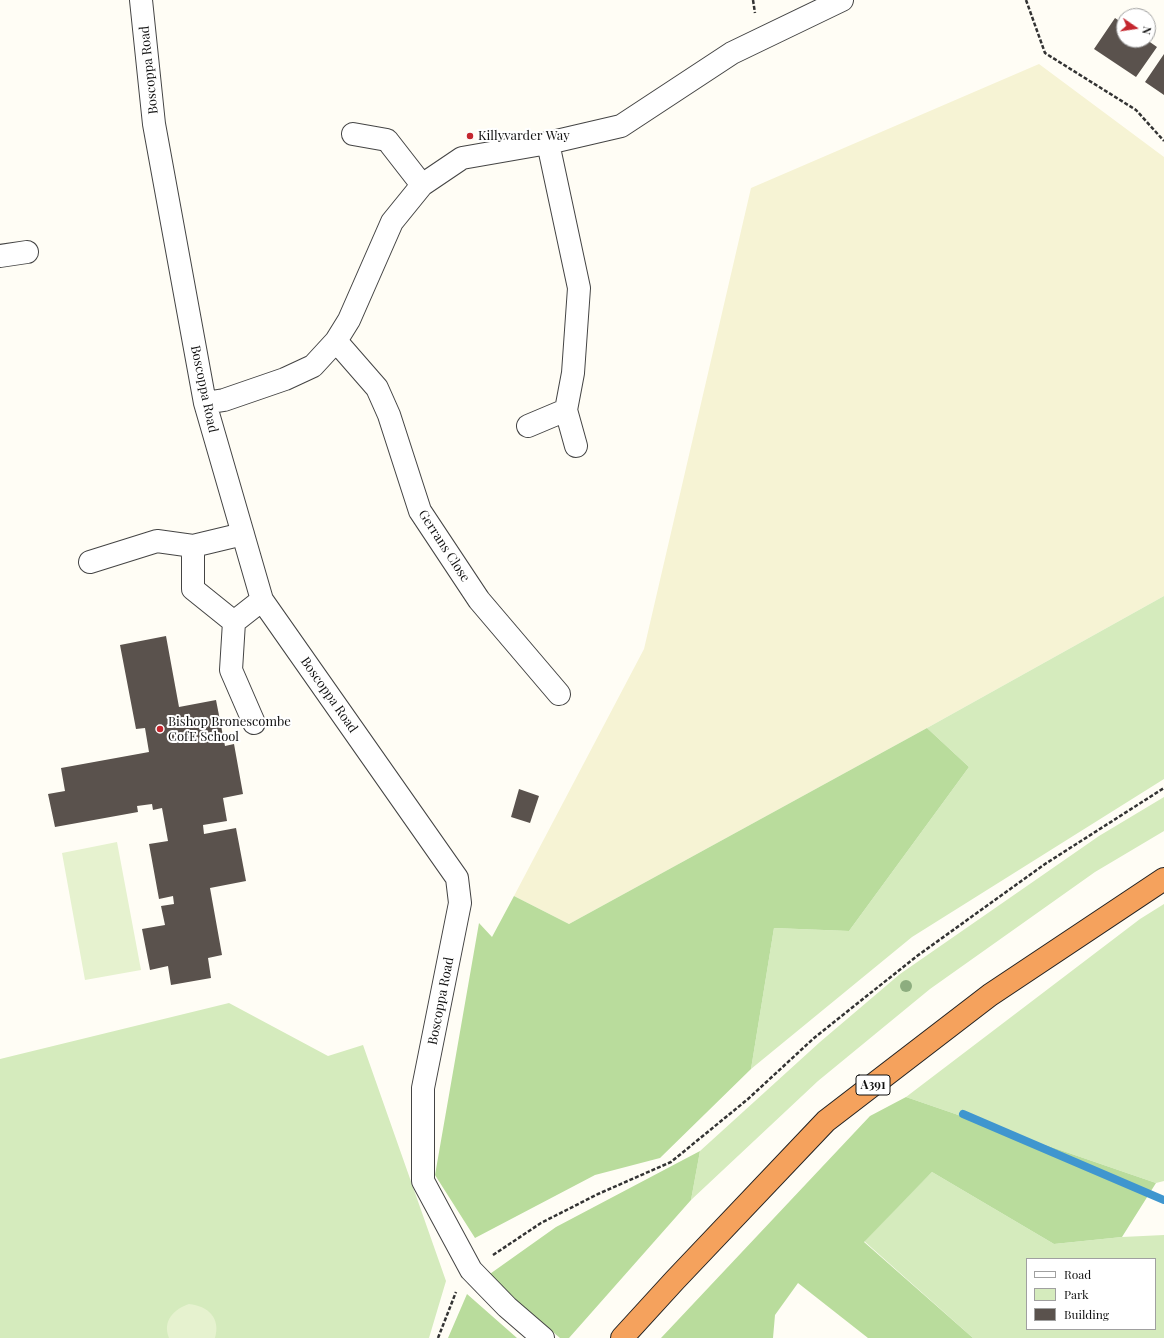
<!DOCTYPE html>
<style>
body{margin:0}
#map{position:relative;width:1164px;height:1338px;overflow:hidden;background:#fffdf5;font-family:"Playfair Display",serif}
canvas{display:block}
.legend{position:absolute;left:1026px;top:1258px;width:130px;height:72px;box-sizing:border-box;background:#fff;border:1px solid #a0a0a0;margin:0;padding:5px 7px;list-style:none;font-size:12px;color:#111}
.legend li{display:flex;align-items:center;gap:8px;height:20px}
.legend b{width:20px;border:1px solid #a0a0a0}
.north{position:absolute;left:1116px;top:8px;width:40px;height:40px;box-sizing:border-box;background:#fff;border:1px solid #a0a0a0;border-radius:50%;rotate:103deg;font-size:11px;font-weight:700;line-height:16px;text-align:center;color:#111}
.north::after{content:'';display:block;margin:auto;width:14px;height:18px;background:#c4262e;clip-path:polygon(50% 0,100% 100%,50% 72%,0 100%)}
</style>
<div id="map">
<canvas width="1164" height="1338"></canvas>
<ul class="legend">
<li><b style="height:5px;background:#fff"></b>Road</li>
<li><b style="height:11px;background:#d5ebbd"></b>Park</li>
<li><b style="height:11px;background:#5a524d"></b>Building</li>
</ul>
<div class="north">N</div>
</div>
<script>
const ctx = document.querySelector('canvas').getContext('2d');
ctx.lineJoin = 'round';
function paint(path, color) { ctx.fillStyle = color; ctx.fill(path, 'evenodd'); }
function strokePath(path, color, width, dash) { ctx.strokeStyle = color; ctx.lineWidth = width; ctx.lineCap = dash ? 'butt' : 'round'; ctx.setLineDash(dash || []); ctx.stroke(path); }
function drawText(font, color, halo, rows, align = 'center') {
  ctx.font = font + ' "Playfair Display",serif'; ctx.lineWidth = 4; ctx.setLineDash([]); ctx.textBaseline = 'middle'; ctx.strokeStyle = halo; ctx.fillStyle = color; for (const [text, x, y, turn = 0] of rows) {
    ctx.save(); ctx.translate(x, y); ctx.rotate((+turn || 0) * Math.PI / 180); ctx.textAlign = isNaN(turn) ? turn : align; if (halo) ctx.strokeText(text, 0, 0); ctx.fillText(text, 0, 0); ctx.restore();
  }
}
paint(new Path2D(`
 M1039 64 1164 157V596L927 728 569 924 514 896 644 649 751 188Z`), '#f6f3d4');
paint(new Path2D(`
 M1164 596V779L912 937 751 1069 774 928 849 931 969 767 927 728Z
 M1164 797V831L1095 872 930 989 818 1081 691 1200 700 1151 820 1042 900 974 1099 836Z
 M1164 904V1181L1156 1183 906 1097 1140 919Z
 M229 1003 328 1056 363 1045 446 1281 429 1338H0V1059Z
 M932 1172 1054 1244 1122 1237 1164 1235V1338H973L864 1241ZM1027 1259H1155V1329H1027Z`), '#d5ebbd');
paint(new Path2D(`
 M927 728 969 767 849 931 774 928 751 1069 660 1158 595 1175 475 1238 435 1175 479 923 492 937 514 896 569 924Z
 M906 1097 1156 1183 1122 1237 1054 1244 932 1172 864 1242 973 1338H868L798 1283 775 1315 773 1338H661L870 1116Z
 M700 1151 691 1200 569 1338H560L487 1276 556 1227Z
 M467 1294 517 1338H448Z`), '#b9dc9c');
paint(new Path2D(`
 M117 842 141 970 85 980 62 853Z
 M189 1304C208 1306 221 1318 215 1338H169C162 1321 174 1309 189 1304Z`), '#e6f2cf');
strokePath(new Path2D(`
 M963 1114 1164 1200`), '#3f96cf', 8);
paint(new Path2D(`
 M1115 18 1124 24V40H1147L1157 47 1136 77 1094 49Z
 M1164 54V95L1145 82Z
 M166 636 179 707 216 700 225 746 234 744 243 794 223 798 227 821 203 825 204 834 236 828 246 881 210 888 222 955 208 958 211 978 171 985 168 966 150 970 142 929 165 925 161 906 174 904 173 896 159 899 149 844 168 841 162 808 153 810 152 804 137 806 138 812 55 827 48 794 65 791 61 768 149 752 145 728 136 729 120 645Z
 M519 789 539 796 530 823 511 817Z`), '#5a524d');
const minor = new Path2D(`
 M141 0 154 124 205 403 262 600 457 878 460 903 423 1088V1181L471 1270 507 1307 543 1338
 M353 134 387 140 422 185
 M548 143 579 288 573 373 566 410 576 446
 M0 256 27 252
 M336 341 377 388 389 415 420 511 479 600 559 694
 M205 403 224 400 285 379 313 366 336 341 349 320 392 222 422 185 462 158 548 143 621 126 732 53 842 0
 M528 426 566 410
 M193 546V589L234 622 262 600
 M90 562 157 541 193 546 243 534
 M234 622 231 670 254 723`);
const highway = new Path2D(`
 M622 1338 675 1280 826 1121 990 995 1164 879`);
strokePath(minor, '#444', 24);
strokePath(highway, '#222', 24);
strokePath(new Path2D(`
 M753 0 755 13
 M1026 0 1045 53 1136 110 1164 141
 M493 1255 541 1223 598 1194 671 1162 748 1099 814 1038 917 956 1045 864 1164 788
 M438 1338 456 1292`), '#333', 2.5, [4, 2]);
strokePath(minor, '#fff', 22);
strokePath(highway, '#f5a25d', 22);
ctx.fillStyle = '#8dad7f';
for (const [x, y] of [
 [906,986]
]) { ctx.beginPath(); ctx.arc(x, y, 6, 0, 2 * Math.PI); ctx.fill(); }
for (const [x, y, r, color] of [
 [470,136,4,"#c4262e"],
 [160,729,4,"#c4262e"]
]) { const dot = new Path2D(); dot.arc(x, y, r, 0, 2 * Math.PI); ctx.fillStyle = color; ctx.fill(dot); strokePath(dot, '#fff', 1.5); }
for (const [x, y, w] of [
 [873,1085,34]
]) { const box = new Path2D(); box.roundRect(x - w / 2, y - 10, w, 20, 3); ctx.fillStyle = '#fff'; ctx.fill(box); strokePath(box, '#111', 1); }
drawText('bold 12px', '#111', null, [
 ["A391",873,1085]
]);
drawText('13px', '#111', '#fff', [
 ["Boscoppa Road",149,70,-96],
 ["Boscoppa Road",204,389,78],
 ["Gerrans Close",444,546,57],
 ["Boscoppa Road",329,695,55],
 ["Boscoppa Road",441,1001,-79]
]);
drawText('13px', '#111', '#fff', [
 ["Killyvarder Way",478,136],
 ["Bishop Bronescombe",168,722],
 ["CofE School",168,737]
], 'left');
</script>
